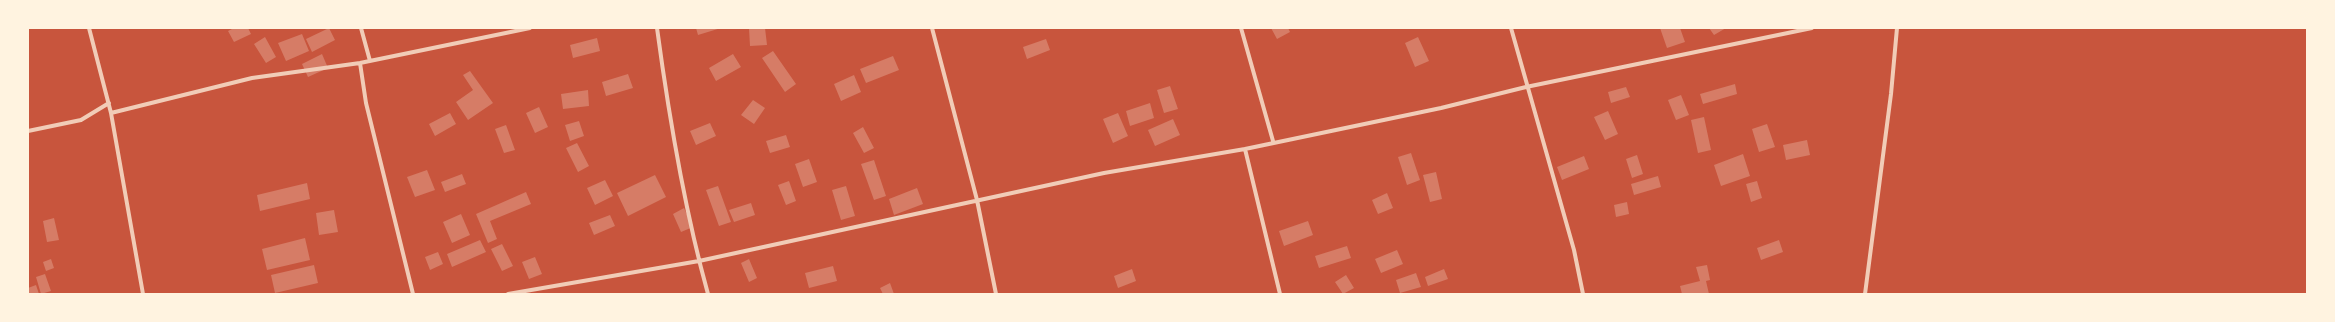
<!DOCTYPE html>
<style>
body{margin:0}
#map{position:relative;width:2335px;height:322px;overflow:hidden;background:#c8553d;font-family:Bitter,serif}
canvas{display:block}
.frame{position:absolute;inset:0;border:29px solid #fff3e0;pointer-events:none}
</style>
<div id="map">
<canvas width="2335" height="322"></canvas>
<div class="frame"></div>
</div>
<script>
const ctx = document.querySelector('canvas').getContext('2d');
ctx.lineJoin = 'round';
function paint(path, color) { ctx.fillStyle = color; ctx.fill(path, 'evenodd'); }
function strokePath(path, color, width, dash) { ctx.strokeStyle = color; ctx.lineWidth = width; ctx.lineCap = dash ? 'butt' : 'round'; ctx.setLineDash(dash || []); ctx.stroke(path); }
paint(new Path2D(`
 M234 28H248L251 34 234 42 228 31Z
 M329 28 335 40 312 52 306 39Z
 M696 28H721L698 35Z
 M749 28H765L767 45 750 46Z
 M1271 28H1288L1290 32 1277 39Z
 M1660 28H1680L1685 42 1667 48Z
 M1709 28H1726L1714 35Z
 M302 34 309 51 286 61 278 43Z
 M265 37 276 57 266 63 254 44Z
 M1418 37 1429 61 1415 67 1405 43Z
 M597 38 600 51 573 58 570 45Z
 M1046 39 1050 50 1027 59 1023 47Z
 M773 51 796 84 785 92 762 58Z
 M322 54 328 68 308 77 302 64Z
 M733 54 741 67 716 81 709 68Z
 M893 56 899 70 866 83 860 69Z
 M470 71 493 103 468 120 456 102 473 90 463 75Z
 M628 74 633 88 606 96 602 82Z
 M854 75 861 92 841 101 834 84Z
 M1735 84 1737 94 1703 104 1700 94Z
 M1170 86 1178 109 1164 113 1157 90Z
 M1626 87 1630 97 1611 103 1608 92Z
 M588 90 589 106 563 109 561 94Z
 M1681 95 1689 115 1676 120 1668 100Z
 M753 100 765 108 754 124 741 115Z
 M1150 103 1154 118 1130 126 1126 111Z
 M539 107 548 127 535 133 526 113Z
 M1608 111 1618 134 1605 140 1594 117Z
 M450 113 456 124 435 136 429 124Z
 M1118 113 1128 136 1113 143 1103 119Z
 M1704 117 1711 150 1698 153 1691 120Z
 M1173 119 1180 135 1155 146 1148 130Z
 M579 121 584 136 570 141 565 125Z
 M710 123 716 136 696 145 690 131Z
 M1767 124 1775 147 1759 152 1752 129Z
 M506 125 515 150 504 153 495 129Z
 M863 127 874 148 864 153 853 133Z
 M786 135 790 147 770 153 766 141Z
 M1807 140 1810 155 1786 160 1783 145Z
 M577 143 589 166 578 172 566 148Z
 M1411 153 1420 180 1407 185 1398 157Z
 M1743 154 1750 176 1721 186 1714 165Z
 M1637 155 1643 174 1632 178 1626 159Z
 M1584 156 1589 169 1562 180 1557 167Z
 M809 159 817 182 803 187 795 164Z
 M874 160 886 196 874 200 861 164Z
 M427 170 435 190 415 197 407 177Z
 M1436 172 1442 199 1430 202 1423 175Z
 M462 174 466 184 445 192 441 182Z
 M655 175 666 197 628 216 617 193Z
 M1658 176 1661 187 1634 195 1631 184Z
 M605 180 613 196 595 205 587 188Z
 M789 181 796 201 786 205 778 185Z
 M1757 181 1762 198 1751 202 1746 184Z
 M307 183 310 199 260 211 257 195Z
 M718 186 731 222 719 226 706 190Z
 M846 186 855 216 841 220 832 190Z
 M917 188 923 204 894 215 889 199Z
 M526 192 531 204 490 221 497 239 488 243 476 214Z
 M1387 193 1393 208 1378 214 1372 200Z
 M1627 202 1629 214 1616 217 1614 205Z
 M751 203 755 215 734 222 729 210Z
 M684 208 693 227 681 232 673 214Z
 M334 210 338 232 319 235 316 213Z
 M461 214 470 235 452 243 443 222Z
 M610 215 615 226 594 235 589 223Z
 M54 218 59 240 47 242 43 221Z
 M1308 221 1313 235 1284 246 1279 231Z
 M305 238 310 260 267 270 262 249Z
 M480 240 486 252 452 267 447 254Z
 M1779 240 1783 252 1761 260 1757 248Z
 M502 244 513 266 502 271 491 249Z
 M1347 246 1351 258 1319 268 1315 256Z
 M1397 250 1403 264 1381 273 1375 259Z
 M438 252 443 264 430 270 425 257Z
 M535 257 542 274 529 279 522 262Z
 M51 259 54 268 46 271 43 262Z
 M749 259 757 278 749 282 741 263Z
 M314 265 318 283 275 293 271 275Z
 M1707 265 1710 280 1706 281 1709 294H1682L1680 286 1700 281 1696 267Z
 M833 266 837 281 809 288 805 273Z
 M1132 269 1136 281 1118 288 1114 276Z
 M1444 269 1448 279 1428 286 1425 277Z
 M1416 273 1421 287 1400 293 1396 280Z
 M45 274 51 291 41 294 36 277Z
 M1346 275 1354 288 1343 294 1335 282Z
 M890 283 894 294H883L880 288Z
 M36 285 39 294H28V288Z`), '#d67c66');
strokePath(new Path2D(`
 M89 28 111 113 143 294
 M361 28 370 61
 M657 28C669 117 684 208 708 294
 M932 28 977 200 996 294
 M1241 28 1273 141
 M1511 28 1574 250 1583 294
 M360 63 366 103 413 294
 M111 113 252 78 360 63 530 28
 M28 131 81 120 109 103
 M1245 149 1280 294
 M508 294 699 261 1104 173 1245 149 1441 108 1526 87 1812 28
 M1865 294 1891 94 1897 28`), '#f1ccb7', 4);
</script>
